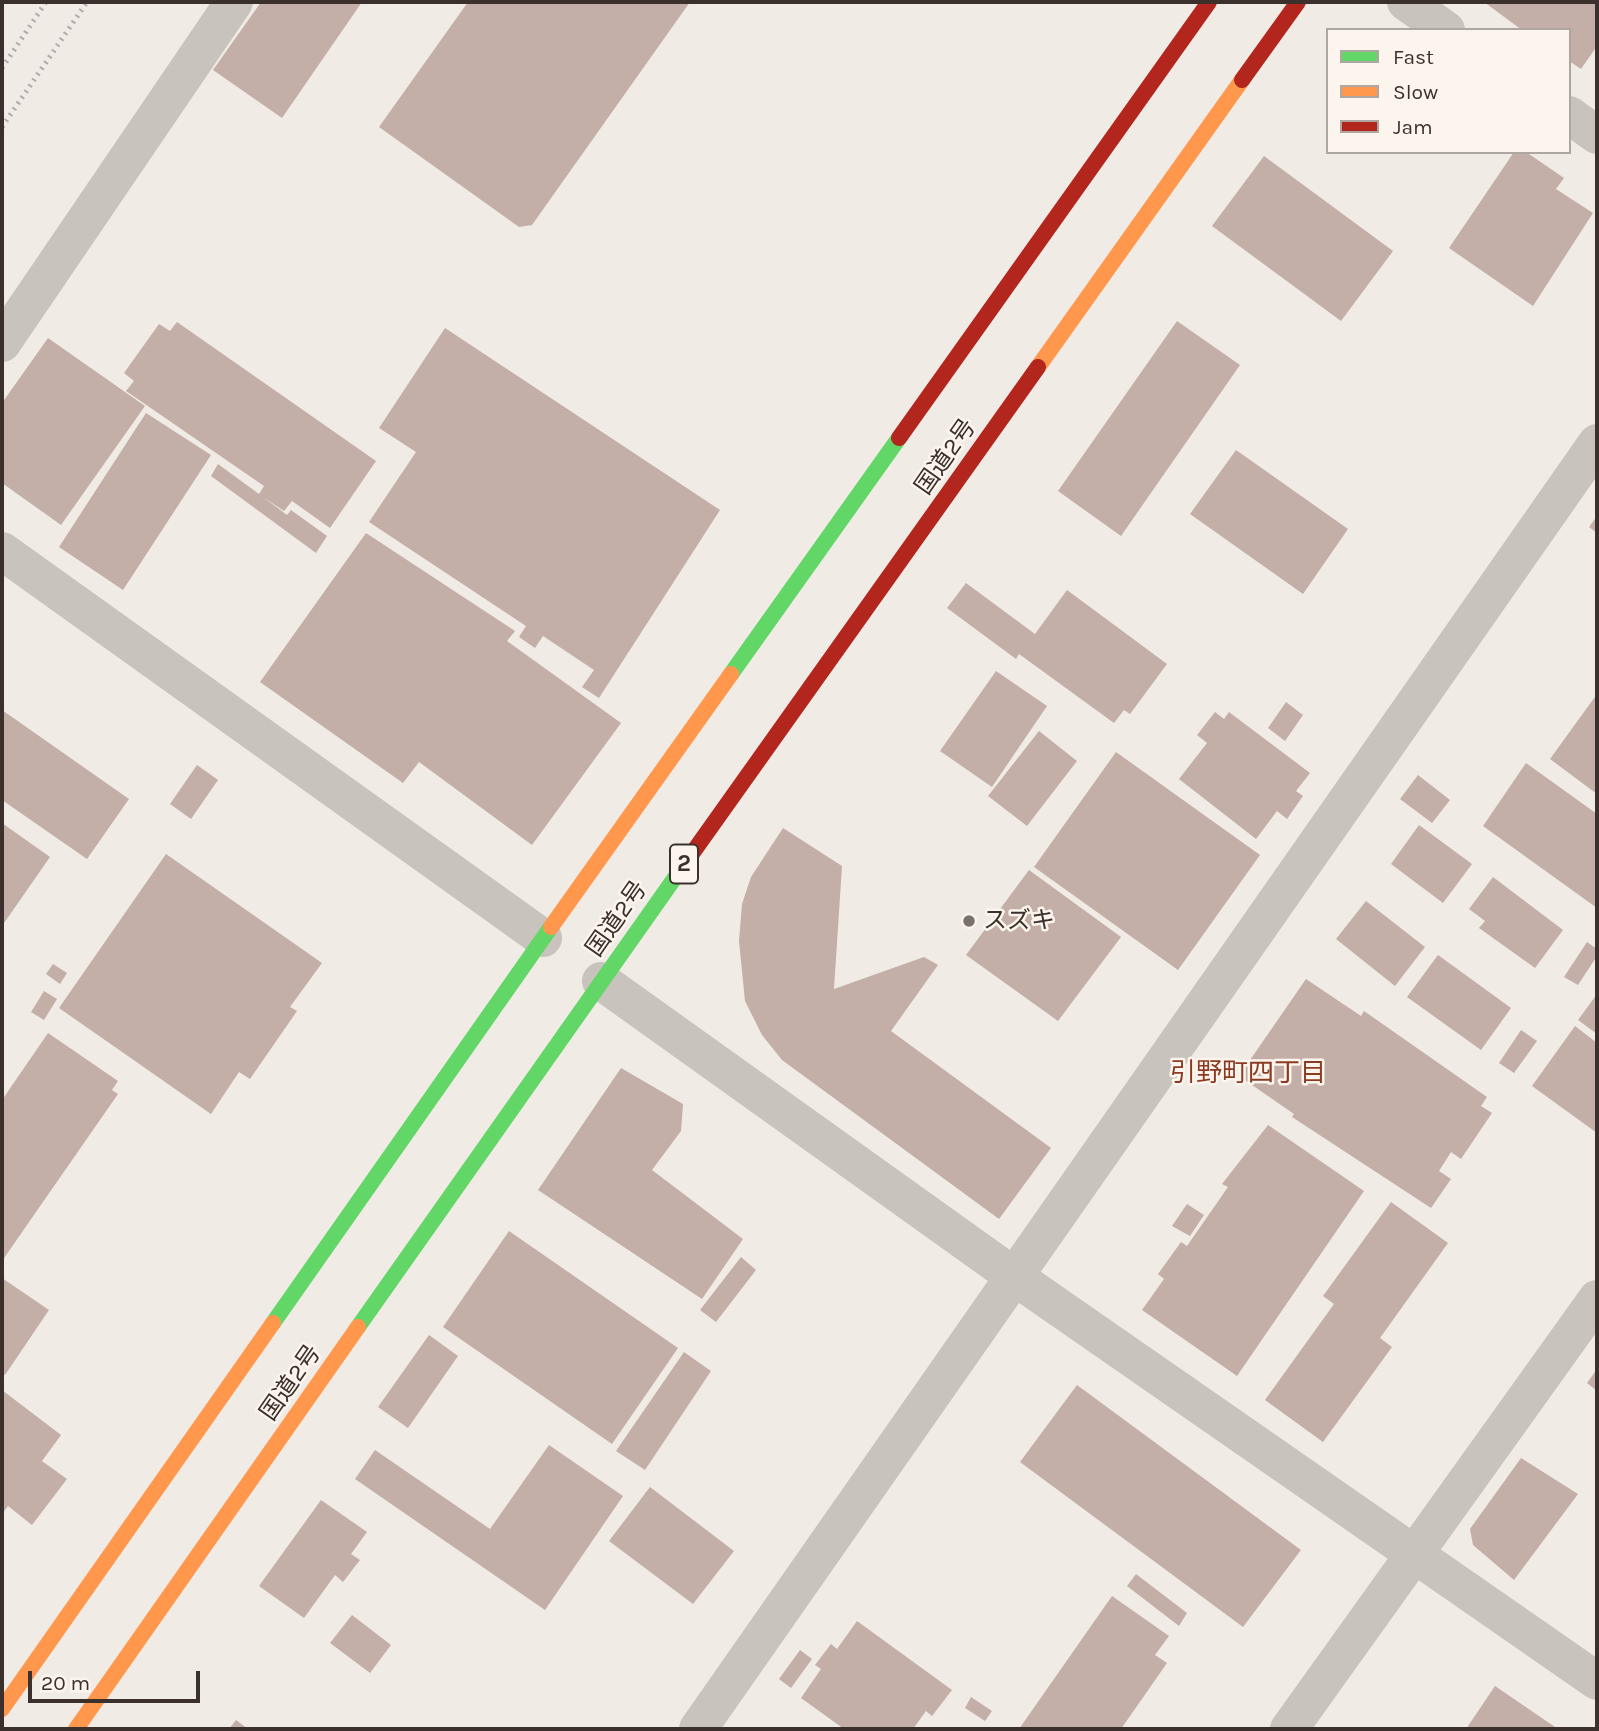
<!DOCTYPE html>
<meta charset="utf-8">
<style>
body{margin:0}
#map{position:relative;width:1599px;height:1731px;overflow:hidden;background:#f0ebe5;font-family:Karla,sans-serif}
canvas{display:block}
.frame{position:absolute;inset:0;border:4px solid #3b302b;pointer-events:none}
.legend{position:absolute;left:1326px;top:28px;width:245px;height:126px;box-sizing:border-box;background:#fbf5ee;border:2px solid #aea6a0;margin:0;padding:9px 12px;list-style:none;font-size:21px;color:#3b302b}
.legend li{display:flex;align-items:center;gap:14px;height:35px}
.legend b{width:35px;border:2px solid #aea6a0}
.scale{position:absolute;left:28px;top:1671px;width:172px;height:32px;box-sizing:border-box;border:4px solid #3b302b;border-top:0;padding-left:9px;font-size:21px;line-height:24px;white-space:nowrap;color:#3b302b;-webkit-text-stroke:5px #fbf5ee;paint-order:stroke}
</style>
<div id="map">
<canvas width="1599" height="1731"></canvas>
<div class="frame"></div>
<ul class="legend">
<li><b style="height:9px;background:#63d668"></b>Fast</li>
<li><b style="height:9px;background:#ff974d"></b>Slow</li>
<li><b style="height:9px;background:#b3261e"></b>Jam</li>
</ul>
<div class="scale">20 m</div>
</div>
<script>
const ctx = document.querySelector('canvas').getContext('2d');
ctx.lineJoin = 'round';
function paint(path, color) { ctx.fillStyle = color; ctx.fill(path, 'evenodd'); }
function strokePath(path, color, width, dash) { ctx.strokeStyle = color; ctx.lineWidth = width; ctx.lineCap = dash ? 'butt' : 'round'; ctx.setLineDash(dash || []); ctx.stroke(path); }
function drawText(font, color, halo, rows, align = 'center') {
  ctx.font = font + ' Karla,"Noto Sans JP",sans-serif'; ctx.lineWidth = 5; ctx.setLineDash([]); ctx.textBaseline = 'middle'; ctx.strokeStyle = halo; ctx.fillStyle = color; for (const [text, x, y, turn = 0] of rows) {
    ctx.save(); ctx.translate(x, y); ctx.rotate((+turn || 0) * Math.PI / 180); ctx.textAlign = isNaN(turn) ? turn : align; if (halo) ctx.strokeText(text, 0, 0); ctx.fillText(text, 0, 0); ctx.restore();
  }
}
paint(new Path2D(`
 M261 2H362L282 118 213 70Z
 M468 2H690L532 225 519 227 379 127Z
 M1484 2H1597V46L1581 69 1569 61V30H1522Z
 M1514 152H1526L1564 178 1556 189 1593 213 1533 306 1449 248Z
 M1264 156 1393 251 1341 321 1212 226Z
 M1177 321 1240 365 1121 536 1058 491Z
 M177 322 376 461 330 528 292 501 284 511 263 497 287 515 291 510 327 536 316 553 211 476 218 464 259 494 264 486 126 391 134 381 124 373 159 324 170 331Z
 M445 328 720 510 599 698 582 687 594 670 543 636 535 648 519 637 526 626 369 522 416 452 379 428Z
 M48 338 145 406 61 525 2 483V403Z
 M146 413 211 455 123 590 59 547Z
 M1236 450 1348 529 1303 594 1190 514Z
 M1597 516V533L1589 527Z
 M366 533 515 631 507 641 621 723 532 845 419 762 403 783 260 682Z
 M966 583 1035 634 1067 590 1167 664 1130 714 1124 710 1114 723 1019 654 1016 659 947 608Z
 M996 671 1047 706 992 787 940 751Z
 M1597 694V794L1550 759Z
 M1286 702 1303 715 1285 741 1268 728Z
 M2 710 129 799 87 859 2 800Z
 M1215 712 1224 719 1229 712 1310 773 1296 791 1303 796 1287 819 1277 811 1256 839 1179 779 1207 743 1197 735Z
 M1039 731 1077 761 1027 826 988 796Z
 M1116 752 1260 855 1178 970 1034 867Z
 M1526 763 1597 814V908L1483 826Z
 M197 765 218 780 191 819 170 804Z
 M1418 775 1450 800 1432 823 1400 799Z
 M2 823 50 857 2 926Z
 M1419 825 1472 864 1443 903 1391 864Z
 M783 828 842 866 834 989 924 957 938 965 891 1031 1051 1148 999 1219 782 1060 762 1035 745 1001 739 941 742 904 751 877Z
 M166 854 322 963 290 1007 297 1011 250 1079 239 1072 211 1114 59 1008Z
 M1029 870 1121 937 1058 1021 966 955Z
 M1493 877 1563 930 1535 968 1479 928 1485 921 1469 909Z
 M1366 901 1425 947 1395 986 1336 939Z
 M1587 942 1597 949V956L1578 985 1564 977Z
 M1438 955 1511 1008 1481 1050 1407 997Z
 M53 964 67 973 60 984 46 974Z
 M1306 979 1361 1016 1364 1011 1487 1097 1481 1106 1492 1113 1461 1159 1451 1152 1439 1171 1451 1179 1431 1208 1292 1117 1294 1114 1239 1076Z
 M44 991 57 999 44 1020 31 1012Z
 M1597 994V1034L1578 1020Z
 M1575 1026 1597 1043V1133L1532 1086Z
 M1521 1030 1537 1041 1514 1073 1499 1063Z
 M48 1033 118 1081 112 1090 118 1094 2 1261V1100Z
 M621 1068 683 1104 681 1131 652 1170 743 1239 702 1299 538 1190Z
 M1268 1125 1364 1191 1237 1376 1142 1310 1164 1279 1158 1274 1181 1242 1187 1246 1228 1187 1222 1184Z
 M1391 1202 1448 1243 1380 1338 1392 1347 1323 1442 1265 1400 1334 1304 1323 1296Z
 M1187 1204 1204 1215 1190 1236 1172 1226Z
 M509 1231 678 1348 612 1444 443 1327Z
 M741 1257 756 1270 716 1322 700 1310Z
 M2 1278 49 1310 5 1375 2 1373Z
 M429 1335 458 1356 408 1428 378 1407Z
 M684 1352 711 1371 645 1470 616 1451Z
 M1597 1369V1391L1587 1383Z
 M1077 1385 1301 1550 1243 1627 1020 1462Z
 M2 1390 61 1435 42 1461 67 1479 32 1525 8 1506 2 1514Z
 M549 1445 623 1496 545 1610 355 1479 375 1450 490 1529Z
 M1521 1458 1578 1494 1514 1580 1473 1545 1470 1529Z
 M650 1487 734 1551 693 1604 609 1541Z
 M321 1500 367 1532 351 1554 360 1560 343 1582 335 1575 304 1618 259 1586Z
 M1136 1574 1187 1613 1179 1626 1127 1586Z
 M1112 1596 1169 1636 1155 1655 1167 1663 1121 1729H1019Z
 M352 1615 391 1645 370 1673 330 1643Z
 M857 1621 952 1690 932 1716 926 1711 913 1729H844L801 1698 821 1669 815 1665 831 1644 837 1649Z
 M800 1650 812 1659 791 1688 779 1679Z
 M1495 1686 1558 1729H1466Z
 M971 1697 992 1711 985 1721 965 1708Z
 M236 1720 248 1729H229Z`), '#c3afa7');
strokePath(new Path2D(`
 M1406 2 1446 30
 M1569 115 1597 135
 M2 343 234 2
 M2 551 543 938
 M601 981 1015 1277 1597 1681
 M698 1729 1597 443
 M1289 1729 1597 1299`), '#c9c3be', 38);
strokePath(new Path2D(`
 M731 674 899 438
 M273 1323 551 927
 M358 1327 686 862`), '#63d668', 16);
strokePath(new Path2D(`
 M1038 367 1242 80
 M551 927 731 674
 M2 1709 273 1323
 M76 1729 358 1327`), '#ff974d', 16);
strokePath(new Path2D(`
 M1242 80 1298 2
 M899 438 1209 2
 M686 862 1038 367`), '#b3261e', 16);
strokePath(new Path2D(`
 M2 68 46 2
 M2 127 87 2`), '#b1aca8', 5, [2, 5]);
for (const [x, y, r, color] of [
 [969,921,7,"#7a716c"]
]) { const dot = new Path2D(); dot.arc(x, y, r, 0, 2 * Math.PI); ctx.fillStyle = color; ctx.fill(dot); strokePath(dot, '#fbf5ee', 2.5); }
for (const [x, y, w] of [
 [684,864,28]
]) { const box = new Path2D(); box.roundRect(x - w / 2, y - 19.5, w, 39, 5); ctx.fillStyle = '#fbf5ee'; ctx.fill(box); strokePath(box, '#3b302b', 2); }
drawText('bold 23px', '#3b302b', null, [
 ["2",684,864]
]);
drawText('24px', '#3b302b', '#fbf5ee', [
 ["国道2号",946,457,-55],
 ["国道2号",617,919,-55],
 ["国道2号",291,1383,-55]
]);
drawText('24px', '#3b302b', '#fbf5ee', [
 ["スズキ",983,921]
], 'left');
drawText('26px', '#8c3b22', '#fbf5ee', [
 ["引野町四丁目",1248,1074]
]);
</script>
